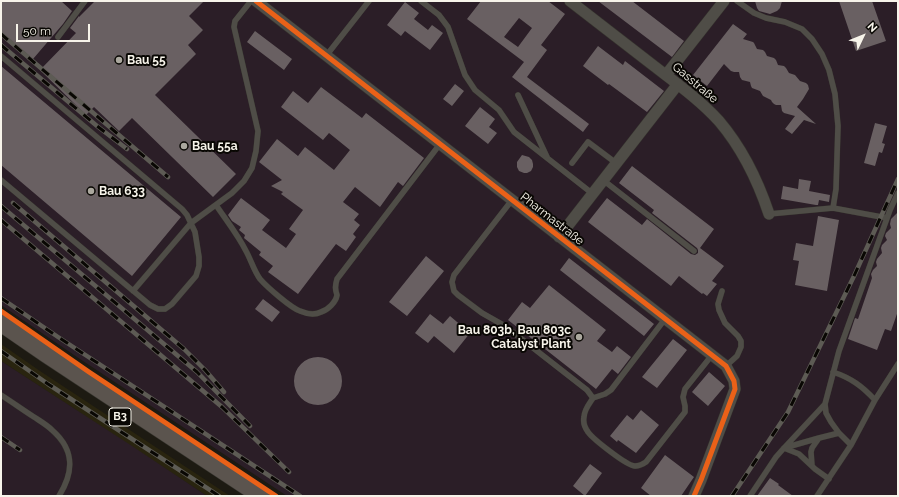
<!DOCTYPE html>
<meta charset="utf-8">
<style>
body{margin:0}
#map{position:relative;width:899px;height:497px;overflow:hidden;background:#1d1a12;font-family:Raleway,sans-serif}
canvas{display:block}
.frame{position:absolute;inset:0;border:2px solid #f7f4ea;pointer-events:none}
.north{position:absolute;left:843px;top:16px;width:40px;height:40px;-webkit-text-stroke:3px #090703;paint-order:stroke;rotate:47deg;font-size:11px;font-weight:700;line-height:16px;text-align:center;color:#f7f4ea}
.north::after{content:'';display:block;margin:auto;width:14px;height:18px;background:#f7f4ea;clip-path:polygon(50% 0,100% 100%,50% 72%,0 100%)}
.scale{position:absolute;left:16px;top:24px;width:74px;height:18px;box-sizing:border-box;border:2px solid #f7f4ea;border-top:0;padding-left:5px;font-size:12px;line-height:14px;white-space:nowrap;color:#f7f4ea;-webkit-text-stroke:3px #090703;paint-order:stroke}
</style>
<div id="map">
<canvas width="899" height="497"></canvas>
<div class="frame"></div>
<div class="north">N</div>
<div class="scale">50 m</div>
</div>
<script>
const ctx = document.querySelector('canvas').getContext('2d');
ctx.lineJoin = 'round';
function paint(path, color) { ctx.fillStyle = color; ctx.fill(path, 'evenodd'); }
function strokePath(path, color, width, dash) { ctx.strokeStyle = color; ctx.lineWidth = width; ctx.lineCap = dash ? 'butt' : 'round'; ctx.setLineDash(dash || []); ctx.stroke(path); }
function drawText(font, color, halo, rows, align = 'center') {
  ctx.font = font + ' Raleway,sans-serif'; ctx.lineWidth = 4; ctx.setLineDash([]); ctx.textBaseline = 'middle'; ctx.strokeStyle = halo; ctx.fillStyle = color; for (const [text, x, y, turn = 0] of rows) {
    ctx.save(); ctx.translate(x, y); ctx.rotate((+turn || 0) * Math.PI / 180); ctx.textAlign = isNaN(turn) ? turn : align; if (halo) ctx.strokeText(text, 0, 0); ctx.fillText(text, 0, 0); ctx.restore();
  }
}
paint(new Path2D(`
 M1 344 40 371 230 496H207L1 361Z`), '#29240f');
paint(new Path2D(`
 M1 1H898V496H287L77 357 1 305Z
 M1 361 132 446 207 496H1Z`), '#2b1e27');
paint(new Path2D(`
 M1 1H61L72 11 63 24 33 59 1 32Z
 M95 1H204L189 16 203 30 188 45 196 54 155 95 236 174 213 197 132 118 119 131 94 107 86 115 40 70 76 33 70 28 79 16V17Z
 M481 1H548L565 14 541 45 547 50 527 77 589 124 583 132 512 77 524 62 467 19ZM519 18 532 28 518 47 504 37Z
 M598 1H632L684 41 672 57Z
 M755 1H782L780 8 777 11 770 14 759 11 757 8Z
 M839 1H872L886 41 856 51Z
 M405 2 419 13 414 19 428 30 432 25 443 33 430 50 405 31 401 36 387 25Z
 M733 24 747 34 743 39 753 42 754 43 757 49 763 50 765 52 767 56 774 58 776 60 778 65 784 66 786 68 789 73 795 75 800 81 806 83 808 85 809 89 803 99 797 107 816 124 804 120 792 134 785 129 795 116 784 113 782 111 781 105H776L774 104 772 102 771 100 763 96 760 91 752 88 751 86 750 82 742 80 740 77 739 72H734L731 71 724 64 707 86 693 75Z
 M255 31 292 59 284 70 247 42Z
 M598 46 623 65 625 61 664 91 647 112 609 84 608 85 583 66Z
 M1 66 181 217 132 276 1 165Z
 M455 84 464 91 452 106 443 99Z
 M321 87 362 118 366 113 424 158 403 186 398 182 380 207 355 187 343 202 359 214 354 220 360 225 353 234 356 237 346 251 336 244 298 294 268 272 273 266 259 255 261 252 244 238 245 235 239 230 241 227 232 221 228 215 241 198 270 220 262 230 286 248 296 234 289 229 303 210 281 194 283 192 271 186 282 180 259 162 277 139 298 156 305 147 334 170 350 150 329 133 323 140 281 107 293 91 308 103Z
 M480 107 495 119 489 127 497 133 488 144 465 126Z
 M875 123 887 126 882 143 885 144 882 153 879 152 875 166 864 163Z
 M522 155 529 157 532 160 533 164V167L531 171 527 173H524L519 171 517 167V162Z
 M632 166 714 229 700 248 724 266 712 281 717 284 707 296 703 293 702 294 679 276 671 286 588 222 607 198 642 225 647 219 691 254 695 255 698 253V250L697 248 652 213 654 210 619 183Z
 M799 179 811 181 809 191 830 195 829 202 819 200 818 205H816L781 199 783 186 798 189Z
 M898 212V311L891 331 885 329 877 350 848 339 855 318 858 319 872 278 871 274 873 270 877 266 876 262 877 259 882 253 881 248 882 245 887 240 885 236 886 233 891 228 890 224 891 219Z
 M818 216 839 220 827 291 795 285 799 261 793 260 796 243 813 246Z
 M426 256 444 271 407 316 389 302Z
 M569 258 654 324 644 336 560 270Z
 M549 285 606 330 597 341 612 352 617 346 631 357 618 374 612 369 596 389 508 320 522 302 530 308Z
 M263 299 280 312 272 322 255 309Z
 M430 314 443 324 450 316 470 333 454 353 434 336 428 343 415 333Z
 M673 339 687 350 657 388 642 377Z
 M294 381a24 24 0 1 1 48 0a24 24 0 1 1-48 0Z
 M709 372 725 386 708 406 692 392Z
 M641 410 659 425 636 453 618 440 617 442 610 436 627 415 633 420Z
 M665 455 694 477 681 496H651L641 488Z
 M590 464 602 473 585 496 573 486Z
 M770 478 779 484 778 485 793 496H757Z`), '#696062');
const lane = new Path2D(`
 M421 1 439 15 448 27 465 75 475 90 499 110 514 132 593 194
 M737 1 754 13 766 18 785 22 802 29 812 39 822 54 829 70 835 94 838 126 836 189 833 208
 M58 37 85 1
 M1 56 182 209 187 215 195 232 199 257V266L196 276 172 304 165 309H158L150 305 1 180
 M326 56 369 1
 M518 95 547 157
 M572 163 588 142 616 163
 M603 180 694 251
 M512 200 454 275 452 282 454 291 458 295 482 313 505 326 587 390 593 398
 M216 205C226 220 238 235 246 251 251 260 254 271 260 279 267 287 291 308 300 311 307 314 315 315 321 312 328 310 336 302 337 295 335 289 335 286 337 279L440 144
 M769 214 833 208 887 218
 M133 291 191 223 232 193 244 181 252 168 256 151 258 131 234 27 235 21 251 1
 M722 291 718 304 719 310 725 323 738 336 741 341V347L737 356 726 366
 M665 319 611 390 605 394 593 398C589 404 584 410 584 417 583 422 585 428 588 432 593 439 627 466 635 466 640 466 643 464 646 462L685 412V406L683 397 685 389 712 355
 M833 372C851 378 862 386 875 400
 M1 395C12 402 23 410 34 417 40 421 47 425 52 430 75 450 74 472 59 496
 M851 445 839 433 831 422 826 413 825 404 839 351 890 210 898 193
 M784 448 825 404
 M784 448 819 438
 M812 466 811 452 812 448 819 438 839 433
 M750 496 776 457 784 448 799 454 815 469 829 479
 M817 496 851 445 875 400 898 364`);
const street = new Path2D(`
 M256 1 726 366 734 381 735 389 701 480 694 496
 M570 1C598 23 626 44 654 66 676 83 700 100 719 121 742 148 758 181 769 214
 M666 75 724 1
 M559 237 678 84`);
const primary = new Path2D(`
 M1 323 46 354 261 496`);
strokePath(lane, '#36342e', 6);
strokePath(street, '#36342e', 12);
strokePath(primary, '#36342e', 18);
strokePath(lane, '#4f4d47', 5.5);
strokePath(street, '#4f4d47', 11);
strokePath(primary, '#5b544e', 17);
const rail = new Path2D(`
 M1 34 168 177
 M1 45 97 126 127 149
 M13 203 184 349 205 370 224 392
 M1 206 197 372 250 426
 M1 220 222 407 289 472
 M1 298 58 337 300 496
 M1 351 48 384 219 496
 M1 437 20 450
 M732 496 788 412 854 276 898 179`);
strokePath(rail, '#5d5b54', 4.5);
strokePath(rail, '#090703', 3, [9]);
strokePath(new Path2D(`
 M256 1 726 366 734 381 735 389 701 480 694 496
 M1 311 89 372 276 496`), '#ea6118', 5);
for (const [x, y, r, color] of [
 [119,60,4,"#aba89e"],
 [184,146,4,"#aba89e"],
 [91,191,4,"#aba89e"],
 [579,337,4,"#aba89e"]
]) { const dot = new Path2D(); dot.arc(x, y, r, 0, 2 * Math.PI); ctx.fillStyle = color; ctx.fill(dot); strokePath(dot, '#090703', 1.5); }
for (const [x, y, w] of [
 [120,417,22]
]) { const box = new Path2D(); box.roundRect(x - w / 2, y - 9, w, 18, 3); ctx.fillStyle = '#090703'; ctx.fill(box); strokePath(box, '#f7f4ea', 1); }
drawText('bold 11px', '#f7f4ea', null, [
 ["B3",120,417]
]);
drawText('bold 12px', '#f7f4ea', '#090703', [
 ["Bau 55",127,60],
 ["Bau 55a",192,146],
 ["Bau 633",99,191],
 ["Bau 803b, Bau 803c",571,330,"right"],
 ["Catalyst Plant",571,344,"right"]
], 'left');
drawText('12px', '#f7f4ea', '#090703', [
 ["Gasstraße",695,83,40],
 ["Pharmastraße",552,219,38]
]);
</script>
